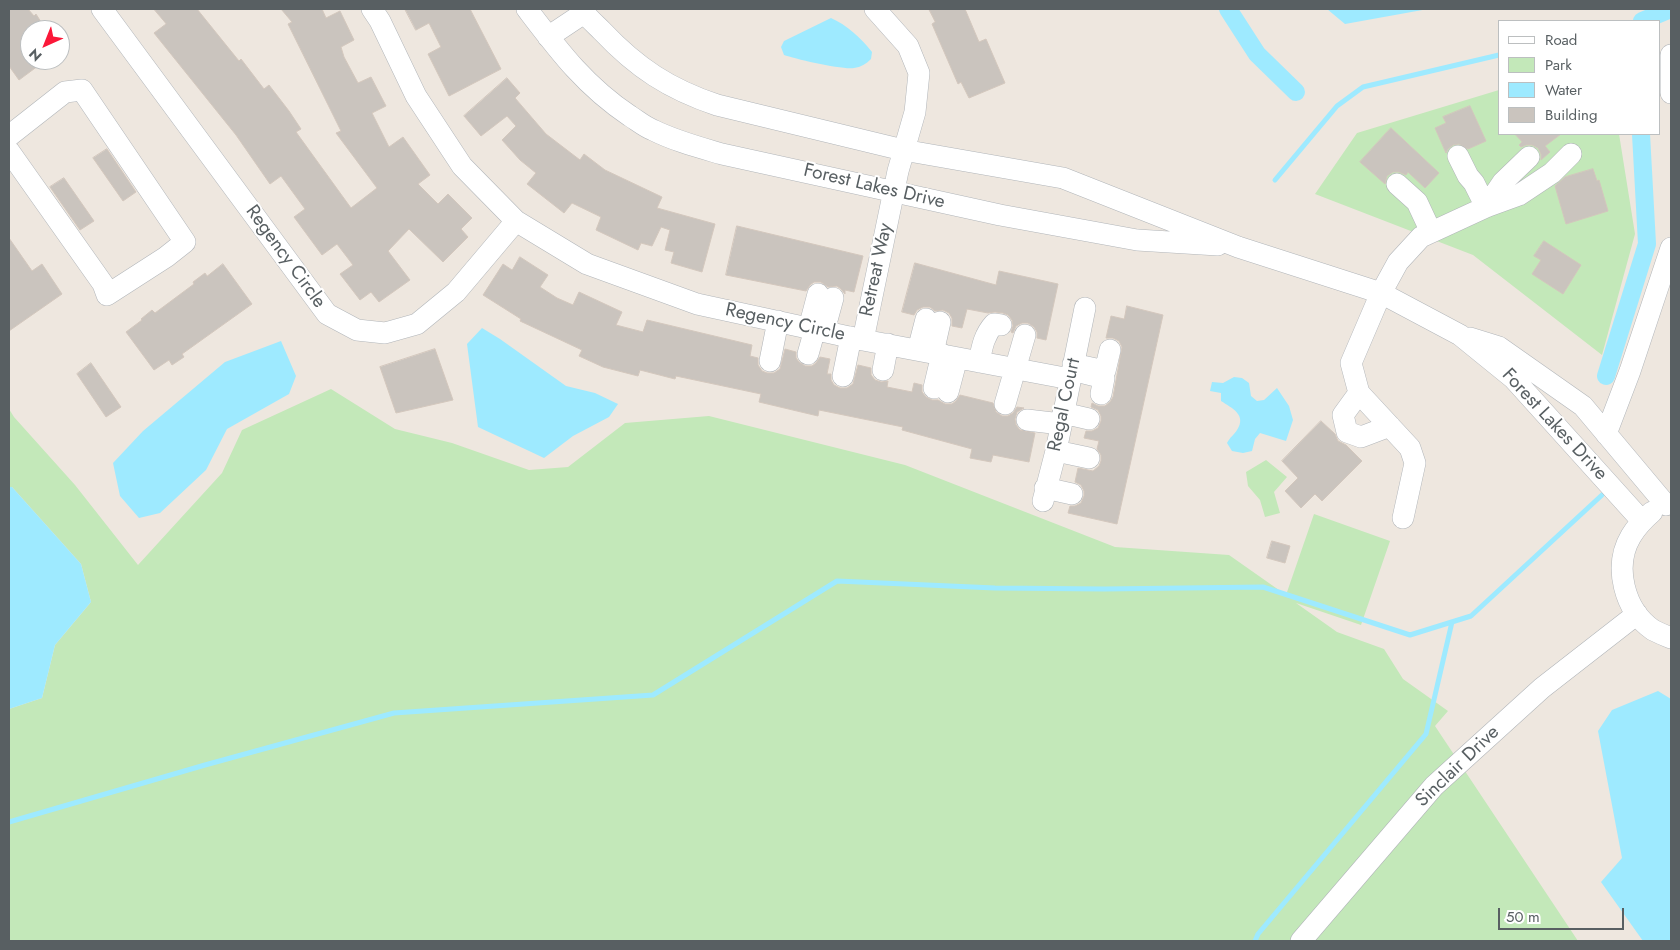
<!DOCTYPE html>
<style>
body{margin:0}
#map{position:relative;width:1680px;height:950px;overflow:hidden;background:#eee7df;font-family:Jost,sans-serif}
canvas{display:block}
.frame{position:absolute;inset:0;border:10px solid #585f62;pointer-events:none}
.legend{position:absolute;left:1498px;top:20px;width:162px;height:115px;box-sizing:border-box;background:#fff;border:1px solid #bcbfc0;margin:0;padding:6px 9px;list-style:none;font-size:15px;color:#585f62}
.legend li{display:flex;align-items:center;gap:10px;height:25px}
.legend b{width:25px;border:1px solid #bcbfc0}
.north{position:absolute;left:20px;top:20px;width:50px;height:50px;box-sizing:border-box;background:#fff;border:1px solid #bcbfc0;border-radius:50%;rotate:224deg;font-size:14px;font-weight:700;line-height:20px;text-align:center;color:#585f62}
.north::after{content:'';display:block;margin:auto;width:18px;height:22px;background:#fb1839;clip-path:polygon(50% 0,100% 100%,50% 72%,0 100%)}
.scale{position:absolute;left:1498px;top:908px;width:126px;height:22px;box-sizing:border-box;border:2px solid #585f62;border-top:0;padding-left:6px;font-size:15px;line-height:18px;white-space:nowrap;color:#585f62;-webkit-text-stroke:4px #fff;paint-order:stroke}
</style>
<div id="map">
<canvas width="1680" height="950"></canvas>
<div class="frame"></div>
<ul class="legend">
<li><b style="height:6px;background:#fff"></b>Road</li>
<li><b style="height:14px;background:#c3e8b9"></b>Park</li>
<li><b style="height:14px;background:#9eeaff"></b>Water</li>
<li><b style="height:14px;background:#cac4be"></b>Building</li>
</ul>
<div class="north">N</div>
<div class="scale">50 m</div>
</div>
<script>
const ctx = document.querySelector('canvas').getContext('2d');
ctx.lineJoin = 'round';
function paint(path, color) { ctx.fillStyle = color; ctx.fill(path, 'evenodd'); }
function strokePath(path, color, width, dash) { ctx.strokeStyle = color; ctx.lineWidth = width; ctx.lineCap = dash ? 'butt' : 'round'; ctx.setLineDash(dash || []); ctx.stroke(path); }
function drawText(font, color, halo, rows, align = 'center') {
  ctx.font = font + ' Jost,sans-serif'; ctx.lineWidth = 4; ctx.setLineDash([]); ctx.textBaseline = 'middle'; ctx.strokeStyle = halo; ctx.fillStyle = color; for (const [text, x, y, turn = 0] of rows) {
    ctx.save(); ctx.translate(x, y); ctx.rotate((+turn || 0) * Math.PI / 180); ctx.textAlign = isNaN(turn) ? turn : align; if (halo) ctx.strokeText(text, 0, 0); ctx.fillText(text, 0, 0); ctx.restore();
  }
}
paint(new Path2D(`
 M1499 90V134H1619L1635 234 1602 355 1473 255 1315 194 1357 133Z
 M331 389 395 429 452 443 529 470 568 467 625 423 709 416 905 465 1115 547 1229 555 1286 595 1314 514 1390 541 1361 625 1296 603 1337 632 1384 649 1403 679 1448 711 1435 726 1578 941H9V709L42 698 55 645 91 602 81 564 12 487H9V409L14 417 75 485 138 565 222 473 242 430Z
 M1266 460 1287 477 1274 492 1280 513 1265 517 1260 500 1248 486 1246 472Z`), '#c3e8b9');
paint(new Path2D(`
 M1327 9H1428L1345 24Z
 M831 18C847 25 861 38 872 52L871 59C866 64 861 67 854 68 843 70 795 59 784 55L781 47 784 41Z
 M482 328 500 339 566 386 595 393 618 404 609 417 573 436 544 458 478 427 467 344Z
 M281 341 296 376 289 394 227 429 206 470 160 513 139 518 120 496 113 463 143 431 225 362Z
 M1234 377 1242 378 1249 383 1251 396 1257 401 1264 400 1277 388 1289 406 1293 420 1286 441 1260 433 1255 439 1252 451 1243 453 1232 451 1227 443C1230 437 1234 435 1237 430 1247 415 1232 408 1221 401V393L1210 391 1212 382 1223 383Z
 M9 487H12L81 564 91 602 55 645 42 698 9 709Z
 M1658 691 1671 699V941H1643L1601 882 1622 858 1598 731 1612 710Z`), '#9eeaff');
strokePath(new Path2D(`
 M1275 180 1337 106 1363 87 1499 55
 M9 822 205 765 394 713 653 695 837 581 995 588 1104 589 1263 587 1410 635 1471 616 1602 495
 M1255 941 1258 934 1426 734 1452 622`), '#9eeaff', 5);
strokePath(new Path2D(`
 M1228 9 1257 54 1296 92
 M1642 21 1671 9
 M1606 376 1647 244 1641 134`), '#9eeaff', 18);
const building = new Path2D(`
 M9 9H28L34 16 36 14 46 30H30V60H46L19 80 9 66Z
 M154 9H197L239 61 241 59 264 89 269 85 289 111 301 129 296 132 351 208 377 188 336 133 341 131 288 24 292 22 281 9H322L326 18 340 11 354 40 341 47 344 57 358 83 371 77 386 106 372 113 389 147 403 137 430 175 418 184 438 204 448 194 472 218 461 229 468 237 443 262 409 229 388 251 410 280 379 302 371 292 360 300 340 274 353 265 337 244 322 255 294 217 305 209 281 176 270 184 236 135 154 33 166 24Z
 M405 9H470L501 69 449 96 428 54 441 47 429 23 416 30Z
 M929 9H965L979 42 986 39 1005 83 969 98 961 82 958 84 932 24 935 22Z
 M507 78 520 93 515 98 546 134 580 160 584 154 605 170 662 197 657 208 715 224 702 272 671 263 674 252 665 250 670 230 661 227 652 246 641 243 638 250 596 230 601 217 572 203 564 213 527 184 536 173 520 160 502 140 516 126 507 116 481 136 464 116Z
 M1470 106 1486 141 1468 149 1459 144 1453 145 1448 149 1446 153 1435 128 1446 123 1443 117Z
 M1391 128 1439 173 1425 188 1408 172 1406 175 1399 172H1393L1387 176 1385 184 1360 162Z
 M1515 134H1561L1545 146 1550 152 1541 160V154L1538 148 1532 145H1526L1521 147 1519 145 1522 142Z
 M107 149 136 192 123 201 93 158Z
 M1593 169 1597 181 1599 180 1608 211 1566 224 1555 186 1565 177Z
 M64 178 94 221 80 230 50 187Z
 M737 226 863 256 854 292 845 290V294L841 289 837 286 828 287 821 282H814L810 285 806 291 726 275Z
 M9 238 32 271 42 264 62 294 9 331Z
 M1544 241 1581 265 1563 294 1532 274 1541 260 1534 256Z
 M520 257 548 275 540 287 557 298 573 305 579 292 622 312 616 325 643 332 647 320 752 345 750 356 758 358V365L762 371 767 373H774L780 369 785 349 796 352V358L799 362 805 366H812L816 363 820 357 830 359 827 374H831V380L834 385 840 388H847L853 384 858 365 871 368V375L875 380 881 382 888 381 887 387 912 392 914 383 922 385V392L926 397 932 400H938L945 404H952L956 401 960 395 993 403 996 412 1002 416H1008L1013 413 1017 407 1024 408 1017 412 1015 419 1016 425 1020 430 1035 433 1029 462 993 455 991 462 970 458 972 449 902 430 903 427 819 410 818 416 759 402 761 394 676 376 675 379 640 370 638 376 603 367 579 356 582 350 520 321 521 319 483 295 503 264 512 270Z
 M915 263 996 285 999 271 1058 284 1046 340 1037 338V332L1034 327 1028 323H1022L1016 326 1013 333 1011 332 1013 326 1012 320 1008 315 1003 313 995 312 988 313 967 309 962 328 952 326V318L949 313 943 310 935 311 930 307H923L917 310 914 315 902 312Z
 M223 264 252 304 182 354 184 357 172 365 169 360 154 370 126 332 142 320 141 319 152 310 155 313 194 284 193 282 205 273 207 276Z
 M1127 306 1163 315 1117 524 1068 513 1070 506H1075L1081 503 1084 496V491L1081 485 1075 482 1078 468 1093 471 1099 466 1101 461V455L1097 449 1099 441 1084 438 1086 431H1092L1098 428 1101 421V416L1098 410 1091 407 1092 403 1098 406H1105L1110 402 1113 397 1122 347 1119 341 1113 338H1106L1111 316 1124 319Z
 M435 349 453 400 396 413 380 367Z
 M91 363 121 407 106 417 77 374Z
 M1321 421 1335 434 1338 441 1346 445 1362 461 1322 501 1315 494 1301 508 1285 491 1298 478 1282 461Z
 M1272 541 1290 546 1285 563 1267 558Z`);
paint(building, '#cac4be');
strokePath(building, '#d3c7bd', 1);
const minor = new Path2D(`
 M102 9 327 314 357 330 385 333 417 324 456 292 516 221
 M372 9 380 21 416 96 462 166 516 221 587 264 697 304 863 340 1070 379
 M527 9C559 51 585 86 630 116 638 121 645 127 653 130 675 141 698 147 722 154L1000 215 1137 240 1218 245
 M581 9C587 17 595 24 602 31 637 68 669 89 717 105L903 150 1063 178 1238 247 1381 293 1460 335 1513 378 1642 521
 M548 37 584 13
 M1671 55V93
 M9 136 65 92 82 90 185 242 166 257 107 295 103 284 9 151
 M1458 156 1468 176 1474 183 1486 207
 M1397 184 1417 202 1431 232
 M1486 207 1503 182 1529 157
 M809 328 818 294
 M824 331 833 298
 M1470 338 1499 347 1583 406 1666 505
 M863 340 898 171 915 112 919 73 908 46 875 9
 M918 350 926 319
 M933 353 940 322
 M808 354 815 329
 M770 361 778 321
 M979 362C982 347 984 335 994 324L1001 325
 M1073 364 1105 371 1110 350
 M883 370 888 344
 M1084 373 1104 378 1101 394
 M843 376 851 337
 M934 388 942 354
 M948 392 957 358
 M1359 393 1343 415 1347 432 1361 437 1390 426
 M1005 404 1025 335
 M1063 413 1089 419
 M1027 420 1061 424
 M1606 434 1630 371 1671 248
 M1056 451 1089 458
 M1045 488 1072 494
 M1043 501 1056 451 1085 308
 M1652 512C1644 519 1637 526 1631 536 1613 566 1624 610 1653 630 1659 633 1666 636 1671 638
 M1403 518 1415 463 1410 448 1359 393 1351 363 1381 293 1398 262 1421 237 1486 207 1519 195 1552 173 1571 154
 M1301 941 1434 786 1542 688 1637 614`);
strokePath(minor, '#b1b5b9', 22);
strokePath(minor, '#fff', 21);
drawText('19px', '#585f62', '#fff', [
 ["Forest Lakes Drive",874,187,13],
 ["Regency Circle",285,257,54],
 ["Retreat Way",877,270,-78],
 ["Regency Circle",785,323,12],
 ["Regal Court",1065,405,-78],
 ["Forest Lakes Drive",1554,425,47],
 ["Sinclair Drive",1458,767,-44]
]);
</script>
